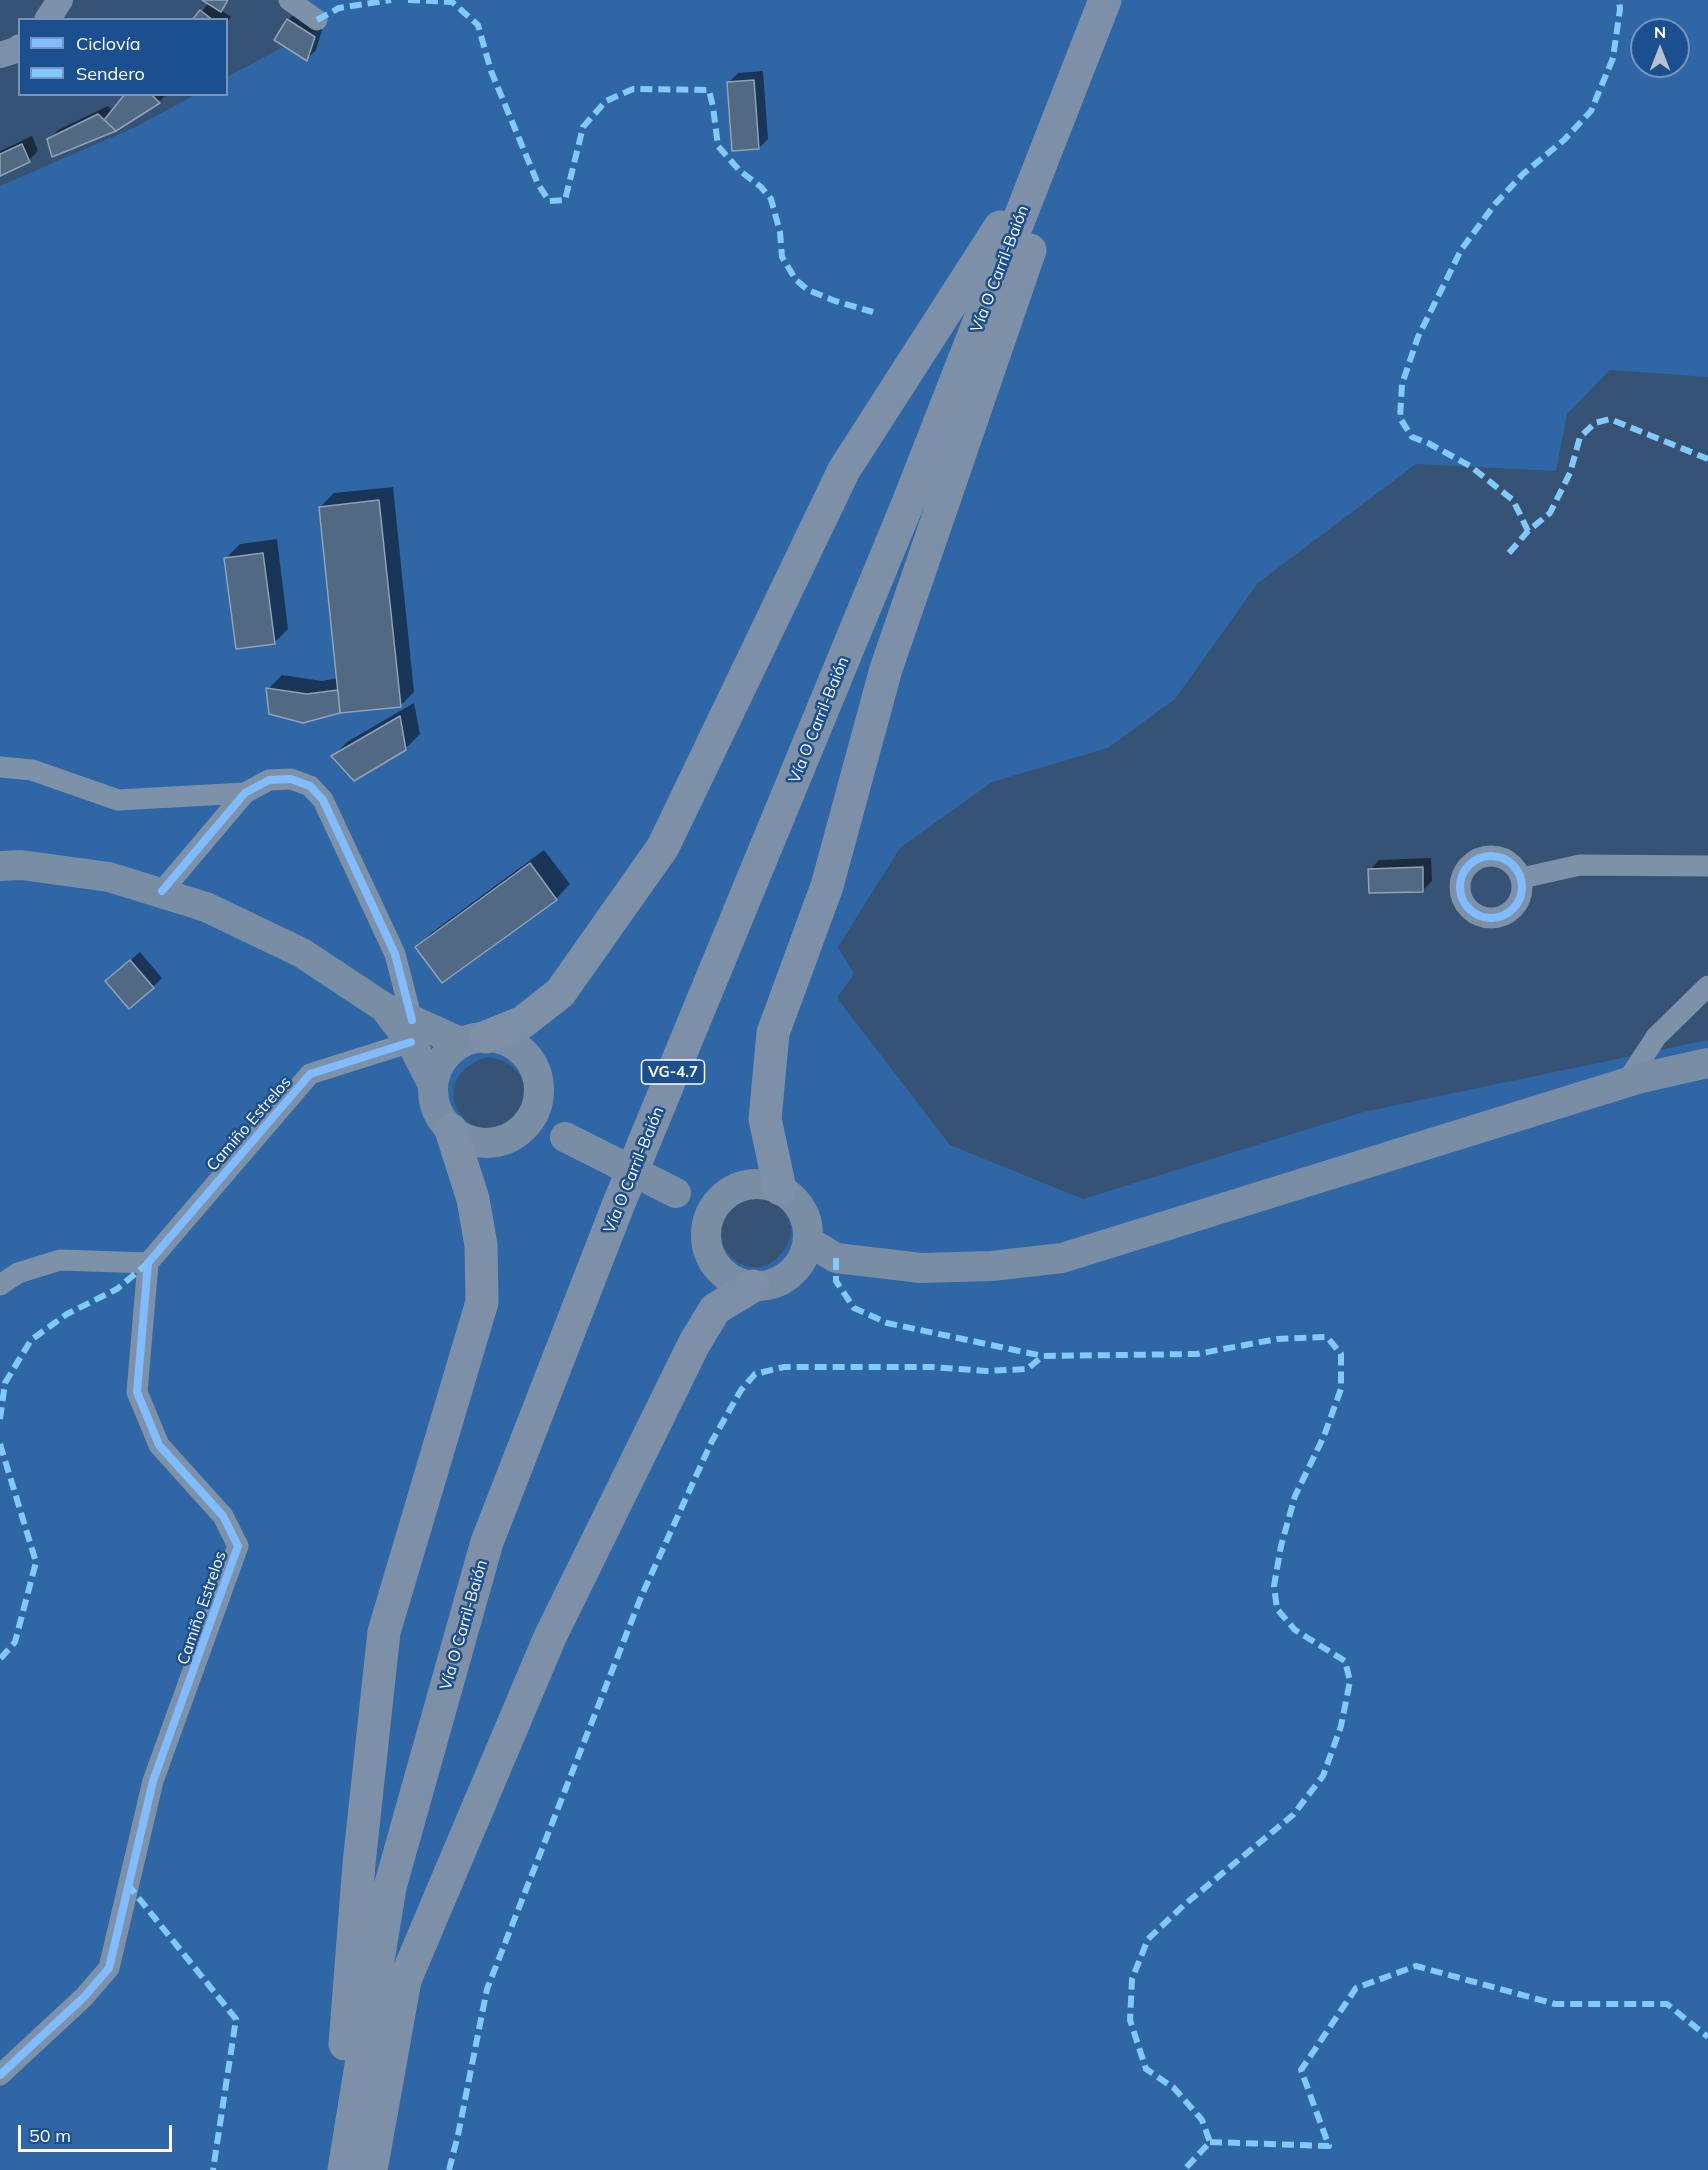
<!DOCTYPE html>
<meta charset="utf-8">
<style>
body{margin:0}
#map{position:relative;width:1708px;height:2170px;overflow:hidden;background:#365274;font-family:Mulish,sans-serif}
canvas{display:block}
.legend{position:absolute;left:18px;top:18px;width:210px;height:78px;box-sizing:border-box;background:#1b4f8f;border:2px solid #7695bc;margin:0;padding:8px 10px;list-style:none;font-size:18px;color:#fff}
.legend li{display:flex;align-items:center;gap:12px;height:30px}
.legend b{width:30px;border:2px solid #7695bc}
.north{position:absolute;left:1630px;top:18px;width:60px;height:60px;box-sizing:border-box;background:#1b4f8f;border:2px solid #7695bc;border-radius:50%;rotate:0deg;font-size:16px;font-weight:700;line-height:24px;text-align:center;color:#fff}
.north::after{content:'';display:block;margin:auto;width:21px;height:27px;background:#b9c2ce;clip-path:polygon(50% 0,100% 100%,50% 72%,0 100%)}
.scale{position:absolute;left:18px;top:2125px;width:154px;height:27px;box-sizing:border-box;border:3px solid #fff;border-top:0;padding-left:8px;font-size:18px;line-height:21px;white-space:nowrap;color:#fff;-webkit-text-stroke:4px #1b4f8f;paint-order:stroke}
</style>
<div id="map">
<canvas width="1708" height="2170"></canvas>
<ul class="legend">
<li><b style="height:8px;background:#80bcff"></b>Ciclovía</li>
<li><b style="height:8px;background:#80caff"></b>Sendero</li>
</ul>
<div class="north">N</div>
<div class="scale">50 m</div>
</div>
<script>
const ctx = document.querySelector('canvas').getContext('2d');
ctx.lineJoin = 'round';
function paint(path, color) { ctx.fillStyle = color; ctx.fill(path, 'evenodd'); }
function strokePath(path, color, width, dash) { ctx.strokeStyle = color; ctx.lineWidth = width; ctx.lineCap = dash ? 'butt' : 'round'; ctx.setLineDash(dash || []); ctx.stroke(path); }
function drawText(font, color, halo, rows, align = 'center') {
  ctx.font = font + ' Mulish,sans-serif'; ctx.lineWidth = 5; ctx.setLineDash([]); ctx.textBaseline = 'middle'; ctx.strokeStyle = halo; ctx.fillStyle = color; for (const [text, x, y, turn = 0] of rows) {
    ctx.save(); ctx.translate(x, y); ctx.rotate((+turn || 0) * Math.PI / 180); ctx.textAlign = isNaN(turn) ? turn : align; if (halo) ctx.strokeText(text, 0, 0); ctx.fillText(text, 0, 0); ctx.restore();
  }
}
paint(new Path2D(`
 M304 0H1708V377L1610 370 1567 414 1556 471 1416 464 1258 583 1175 699 1108 748 992 782 900 848 838 947 854 974 837 998 950 1145 1083 1199 1363 1112 1708 1040V2170H0V186L133 128 195 95 226 94 227 77 328 23ZM1642 30H1678V66H1642ZM488 1057C542 1065 534 1131 489 1129 478 1129 468 1124 461 1115 442 1089 461 1064 488 1057ZM753 1195C780 1199 803 1224 784 1250 744 1306 677 1210 753 1195Z`), '#2f66a5');
paint(new Path2D(`
 M205 0H230L221 10 231 17 226 23V20H194L209 3Z
 M298 11 323 27 316 50 307 59 288 20Z
 M763 71 768 139 759 148 729 82 738 73Z
 M127 94H167L159 102 115 130 48 140 58 130 108 106 113 111Z
 M32 136 38 151 29 160 0 175V151Z
 M393 487 414 692 400 706 340 712 268 689 282 675 322 681 338 678 320 507 334 493Z
 M277 539 288 629 274 643 226 558 240 544Z
 M414 703 420 734 405 749 333 756 347 742Z
 M544 850 570 884 556 899 417 947 431 933Z
 M1431 858 1432 881 1423 890 1370 870 1379 860Z
 M140 952 162 978 153 987 107 981Z`), '#0007');
const building = new Path2D(`
 M202 0H228L221 12Z
 M200 10 213 20H192Z
 M287 19 315 37 307 61 274 40Z
 M754 80 759 149 732 151 727 82Z
 M125 94H151L160 103 116 131 104 120Z
 M98 114 116 131 52 157 47 139Z
 M22 144 30 162 0 176V154Z
 M379 500 401 707 340 713 319 507Z
 M263 553 275 644 236 649 224 558Z
 M266 688 307 694 338 690 340 713 303 723 269 714Z
 M400 716 406 750 354 781 331 756Z
 M530 863 557 900 442 983 415 947Z
 M1423 867V892L1369 893 1368 869Z
 M130 960 154 988 129 1009 105 981Z`);
paint(building, '#526984');
strokePath(building, '#92a2b6', 1.5);
strokePath(new Path2D(`
 M289 0 317 20
 M0 767 32 770 118 800 245 793
 M1460 887a31 31 0 1 1 62 0a31 31 0 1 1-62 0Z
 M1522 878 1580 865 1708 866
 M162 891 245 793 269 780 291 779 310 786 323 800 395 954 412 1020
 M1626 1083 1656 1037 1708 986
 M0 1285 18 1273 60 1260 148 1263
 M0 2075 84 1997 109 1968 153 1781 238 1546 223 1516 159 1445 137 1392 148 1263 310 1074 411 1042`), '#7d92a8', 21);
strokePath(new Path2D(`
 M47 20 60 0
 M0 55 16 50 20 47`), '#7d92a8', 26);
strokePath(new Path2D(`
 M0 866 21 865 109 877 206 907 302 953 385 1008 462 1043
 M387 1011 411 1042 433 1085
 M433 1090a53 53 0 1 1 106 0a53 53 0 1 1-106 0Z
 M706 1235a51 51 0 1 1 102 0a51 51 0 1 1-102 0Z
 M808 1241 836 1258 921 1268 992 1266 1062 1258 1641 1078 1708 1063`), '#798da4', 30);
strokePath(new Path2D(`
 M486 1037 523 1022 560 993 663 847 844 470 1000 227
 M780 1189 765 1119 773 1033 827 886 886 669 1030 250
 M345 2044 359 1864 384 1632 482 1302 481 1245 473 1199 451 1130
 M344 2170 390 1887 487 1542 619 1203 908 503 1105 0
 M371 2170 405 1980 550 1637 694 1344 715 1309 753 1286`), '#7e90a7', 33);
strokePath(new Path2D(`
 M565 1137 676 1193`), '#798da4', 30);
strokePath(new Path2D(`
 M408 0 452 2 478 25 491 71 538 184 549 201 565 200 583 127 606 101 633 89 709 90 713 107 718 146 740 171 761 187 771 199 780 232 782 257 796 280 808 290 835 301 873 312
 M317 20 339 8 391 0
 M1528 531 1513 500 1470 466 1428 443 1412 437 1400 418 1402 384 1418 337 1461 250 1495 204 1523 174 1564 140 1591 111 1613 58 1620 9 1619 0
 M1509 553 1528 531 1550 513 1570 473 1580 437 1595 423 1610 419 1708 459
 M836 1258V1281L854 1308 887 1323 1043 1356 1197 1354 1277 1339 1327 1337 1341 1354V1389L1324 1436 1295 1496 1281 1546 1274 1586 1277 1609 1295 1630 1345 1661 1350 1681 1341 1726 1323 1776 1293 1815 1184 1905 1148 1939 1132 1979 1130 2020 1146 2069 1174 2088 1202 2120 1210 2142 1184 2170
 M0 1419 5 1383 31 1340 67 1314 117 1289 148 1263
 M0 1444 36 1562 15 1642 0 1659
 M131 1884 129 1886 236 2019 213 2170
 M1210 2142 1329 2146 1301 2070 1356 1988 1416 1966 1555 2004H1667L1708 2037
 M449 2170 458 2135 487 1989 641 1597 712 1441 741 1390 755 1374 784 1367H932L986 1371 1027 1369 1043 1356`), '#80caff', 6, [12, 6]);
strokePath(new Path2D(`
 M1460 887a31 31 0 1 1 62 0a31 31 0 1 1-62 0Z
 M162 891 245 793 269 780 291 779 310 786 323 800 395 954 412 1020
 M0 2075 84 1997 109 1968 153 1781 238 1546 223 1516 159 1445 137 1392 148 1263 310 1074 411 1042`), '#80bcff', 8);
for (const [x, y, w] of [
 [673,1072,63]
]) { const box = new Path2D(); box.roundRect(x - w / 2, y - 12, w, 24, 4.5); ctx.fillStyle = '#1b4f8f'; ctx.fill(box); strokePath(box, '#fff', 1.5); }
drawText('bold 15px', '#fff', null, [
 ["VG-4.7",673,1072]
]);
drawText('16px', '#fff', '#1b4f8f', [
 ["Vía O Carril-Baión",1000,269,-69],
 ["Vía O Carril-Baión",819,720,-68],
 ["Camiño Estrelos",249,1124,-49],
 ["Vía O Carril-Baión",634,1170,-68],
 ["Camiño Estrelos",202,1608,-71],
 ["Vía O Carril-Baión",464,1625,-74]
]);
</script>
